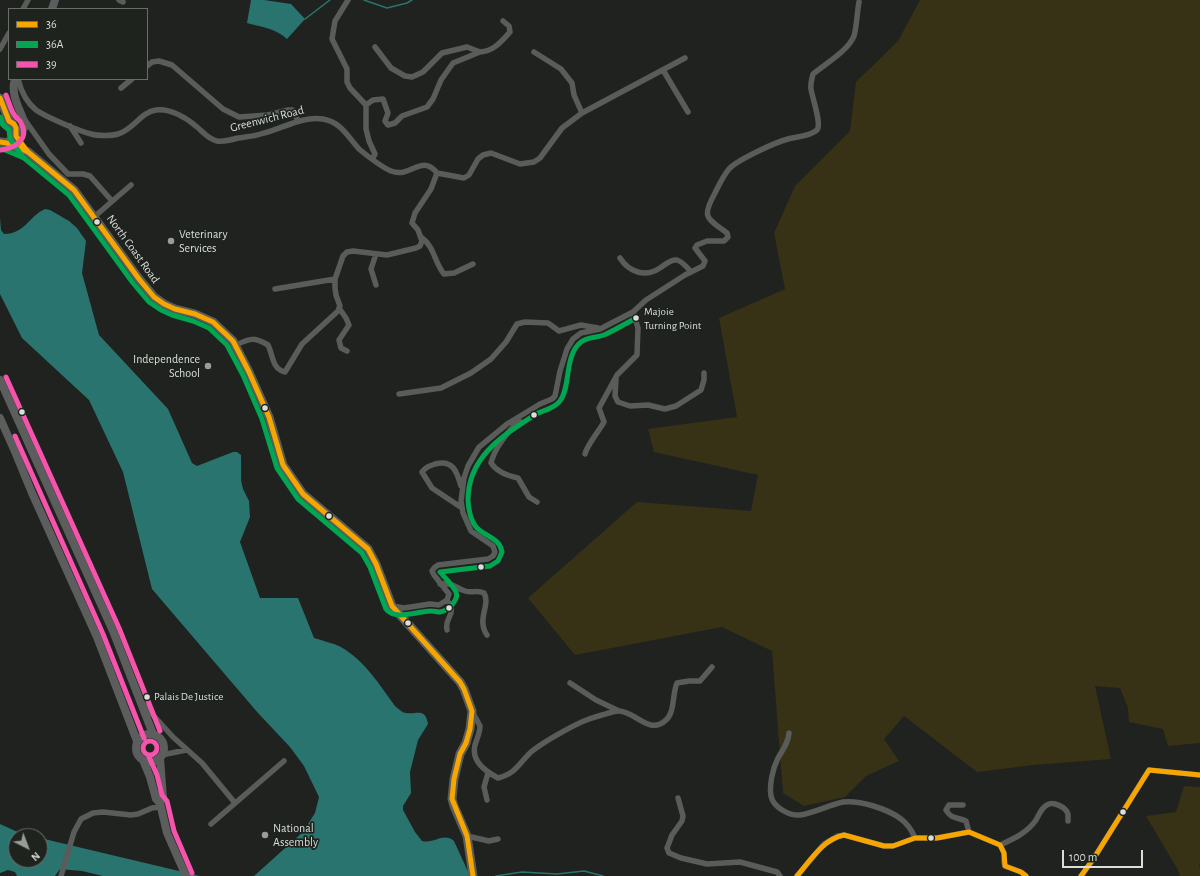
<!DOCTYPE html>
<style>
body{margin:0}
#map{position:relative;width:1200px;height:876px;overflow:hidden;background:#1f221f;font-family:"Alegreya Sans",sans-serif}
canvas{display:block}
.legend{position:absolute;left:8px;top:8px;width:140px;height:72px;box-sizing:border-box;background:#1e231e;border:1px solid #6a6e69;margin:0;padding:5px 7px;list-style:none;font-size:12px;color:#dbdeda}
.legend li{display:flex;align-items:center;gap:8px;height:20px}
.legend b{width:20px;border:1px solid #6a6e69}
.north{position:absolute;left:8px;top:828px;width:40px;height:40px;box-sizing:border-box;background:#1e231e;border:1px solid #6a6e69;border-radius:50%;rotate:138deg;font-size:11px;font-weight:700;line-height:16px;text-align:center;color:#dbdeda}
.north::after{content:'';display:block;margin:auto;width:14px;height:18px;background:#999c99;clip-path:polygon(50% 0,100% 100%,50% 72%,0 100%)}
.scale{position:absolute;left:1062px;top:850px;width:81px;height:18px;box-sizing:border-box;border:2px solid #dbdeda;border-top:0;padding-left:5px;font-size:12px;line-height:14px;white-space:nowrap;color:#dbdeda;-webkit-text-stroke:3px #1e231e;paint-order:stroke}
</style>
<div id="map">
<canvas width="1200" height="876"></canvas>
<ul class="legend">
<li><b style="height:5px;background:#f7a600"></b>36</li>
<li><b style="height:5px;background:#00a651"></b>36A</li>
<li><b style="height:5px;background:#f653ac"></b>39</li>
</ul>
<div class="north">N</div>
<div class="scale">100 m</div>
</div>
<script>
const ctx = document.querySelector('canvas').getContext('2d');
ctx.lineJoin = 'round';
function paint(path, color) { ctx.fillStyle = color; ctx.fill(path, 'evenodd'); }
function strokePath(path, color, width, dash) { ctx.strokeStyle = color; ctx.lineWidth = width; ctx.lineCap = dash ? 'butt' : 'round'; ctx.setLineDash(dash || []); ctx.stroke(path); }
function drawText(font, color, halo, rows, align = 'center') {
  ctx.font = font + ' "Alegreya Sans",sans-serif'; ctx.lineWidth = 3.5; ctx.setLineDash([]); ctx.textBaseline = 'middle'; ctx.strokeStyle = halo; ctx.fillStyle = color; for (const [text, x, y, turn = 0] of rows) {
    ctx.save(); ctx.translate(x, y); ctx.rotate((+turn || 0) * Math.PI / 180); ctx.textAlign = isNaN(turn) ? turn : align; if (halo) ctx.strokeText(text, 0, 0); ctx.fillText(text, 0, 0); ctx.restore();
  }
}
paint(new Path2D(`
 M920 0H1200V743L1168 746 1163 729 1129 722 1128 708 1120 688 1095 686 1111 759 1033 765 977 772 904 716 884 739 899 761 866 776 845 797 804 806 783 793 772 651 722 627 575 655 528 598 637 502 751 511 758 475 654 452 648 429 737 417 719 318 785 289 774 233 795 186 850 131 856 82 898 41Z
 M1184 786 1200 787V863L1199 866 1200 867V876H1180L1178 870 1146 816 1176 812Z`), '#373215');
paint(new Path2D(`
 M251 0H264L291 4 305 19 287 39C275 28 262 27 247 23Z
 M45 209 50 210 69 221 77 228 86 241 82 273 99 335 168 409 192 463 197 466 233 452H237L241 455V480L243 489 249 501 250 517 240 542 260 598H298L314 638C323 641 333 643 341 647 365 661 379 684 395 706 398 708 402 713 406 713 417 715 425 707 428 724L418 740 410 772 411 793 403 806V810L415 832 422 841C435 844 443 832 454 841L470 876H254L303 832 315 813 319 797 304 766 290 747 258 713 152 589 123 472 89 400 22 338 0 294V218L1 230 4 234C25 234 29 216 45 209Z
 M0 824 22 834 32 836H16V860H40V838L200 876H103L82 871 60 869 55 876H17L15 872 8 870 0 873Z`), '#2a746f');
strokePath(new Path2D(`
 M364 0 387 8 407 3 412 0
 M305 19 330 0
 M496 876 522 872 557 874 584 871 603 876`), '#2a746f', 1.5);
strokePath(new Path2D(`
 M119 0 123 2
 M348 0 335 21 332 39 347 69V82L350 88 366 105V129L369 141 375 154 373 158
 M23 9 28 0
 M0 49 9 33
 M480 52C494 51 501 42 510 32L509 26 503 21
 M534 52 561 69 572 83 574 95 582 113
 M147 66 152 62 159 61 172 65 223 109 239 117 268 115 288 110H293L298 121
 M663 70 688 112
 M18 79C21 91 26 102 36 110 46 117 79 131 91 134 98 136 111 136 118 134 133 130 141 112 156 110 170 108 187 118 197 127 203 132 208 139 217 141 224 142 231 140 238 138 246 137 256 136 264 133 284 128 302 116 323 119 341 122 348 137 359 149 366 155 383 168 391 171 411 179 421 153 437 173L464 178 469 175 478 159 483 155 491 153 520 164 534 162 540 158 562 128 582 113 685 58
 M121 88 132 79
 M366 105 373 100 383 99 388 113 385 121 388 125 395 123 402 116 427 107 433 99 441 80 453 63 480 52 467 47 442 53 423 72 412 77 405 76 391 68 375 47
 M25 120 49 154 68 174H83L90 176 112 201
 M70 126 81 143
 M94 217 131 185
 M421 237C435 247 434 262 444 274L454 273 473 264
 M376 254 371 269 376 285
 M620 258C629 272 645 278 660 268 665 265 670 259 677 260 683 262 687 267 691 272
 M275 289 335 279
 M339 308 346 318 349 325 339 340 341 348 347 351
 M236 345C250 338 254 337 268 345 273 355 272 369 285 372L302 344 338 311 340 306 336 295 335 288V279L343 256 347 252 353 251 387 255 416 248 420 246 422 241 418 230 412 223 415 213 431 189 437 173
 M616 379 615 396 618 402 630 406 648 405 665 409 676 406 701 390 704 380V373
 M399 394 441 388 471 373 491 359 506 342 517 324 525 322 548 323 559 331 581 325 598 328
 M519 420C508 433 495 446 491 463 497 472 508 476 518 478L529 497 537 502
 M585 454C587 445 599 431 604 422L599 408 617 375 637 355 638 328 633 312
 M461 486C457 472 453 459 435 464 429 466 426 467 422 472L432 488 462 508
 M440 584C455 583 453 587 465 591 471 593 478 590 484 593 491 605 476 619 487 635
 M447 600C458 616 444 616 447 630
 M392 606 404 608 430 604 439 605 447 600 449 594 434 575 432 571 434 568 438 565 488 559 493 556 495 552 493 546 471 531 463 513 461 501 464 478 468 466 479 447 507 424 540 404 552 399 555 396 560 371 567 349 573 339 581 333 600 329 633 312 646 300 685 275 703 266 705 261 695 248 697 245 707 241H724L728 237 727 233C707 218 701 218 715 193 719 185 723 176 729 169 737 160 776 142 788 139 796 137 811 136 817 130 822 124 812 97 811 89 810 84 812 79 813 74 825 64 848 51 854 36 857 25 857 12 859 2
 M570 683 596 700 619 711
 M143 704 173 737 202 763 235 803
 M473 713 480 726C480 733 477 738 475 745 471 761 485 771 498 778 517 773 519 763 531 752 543 742 575 724 589 719 596 717 613 711 619 711 635 711 649 736 666 720 675 712 672 695 677 683L689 681H700L712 667
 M789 733C788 744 783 749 778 758 773 768 769 785 771 796 773 807 789 816 800 815 814 813 829 805 843 802 860 800 888 809 901 819 908 824 912 831 915 838
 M162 755 186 750
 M678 798 683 816 682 821 672 835 667 848 669 853 681 858 707 864 740 862 777 872 780 876
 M487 800 484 787 488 773
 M963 805H949L946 810C951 819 957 817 966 821L969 832
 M211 824 284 761
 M467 836 489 841 498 839
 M1000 845C1013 839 1027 833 1036 820 1039 815 1041 808 1047 805 1053 801 1066 807 1068 814 1068 816 1068 819 1068 821
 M61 876 74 832 81 819 93 813 103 812 131 815 138 814 152 808 160 807
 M797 876 824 844 838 836 844 835 884 846H893L915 838H937L969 832 1000 845 1004 853V862L1005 866 1021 872 1026 876
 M1081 876 1094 858 1149 770 1200 775`), '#5a5c5a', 5.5);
strokePath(new Path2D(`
 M52 9 55 0
 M15 79C10 95 20 109 25 124L24 128 16 133
 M0 380 113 631 153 734
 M0 418 16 454 32 493 97 637 137 741
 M136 748a14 14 0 1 1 28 0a14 14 0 1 1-28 0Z
 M143 760 150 777 156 799 160 803 167 833 186 876
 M160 803 163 798 160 758`), '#5c5e5d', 8);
strokePath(new Path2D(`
 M0 98 9 121
 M0 121H9C22 131 16 145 0 142
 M7 143 28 152 74 190 139 279 154 297 164 304 175 309 195 314 213 322 233 341 249 372 269 417 283 465 303 494 368 549 376 564 392 606 460 682 464 689 472 711 470 729 466 743 460 754 454 779 452 799 454 806 467 836 473 876`), '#5a5d5a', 9);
strokePath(new Path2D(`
 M0 98 9 121 14 124 16 128V136L28 152
 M0 142 7 143 28 152 74 190 139 279 154 297 164 304 175 309 195 314 213 322 233 341 249 372 269 417 283 465 303 494 368 549 376 564 392 606 460 682 464 689 472 711 470 729 466 743 460 754 454 779 452 799 467 836 473 876
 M797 876C810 861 823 839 844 835L884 846H893L915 838H937L969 832 1000 845 1004 853 1005 866 1021 872 1026 876
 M1081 876 1094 858 1149 770 1200 775`), '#f7a600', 5);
strokePath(new Path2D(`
 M0 117 3 125 9 130 10 139 22 156
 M0 149 5 150 24 158 69 195 133 283 149 302 161 310 172 315 193 321 209 328 227 345 243 375 262 419 277 468 298 499 362 553 370 567 386 609C395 621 418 611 431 611 434 611 437 612 440 612 448 611 459 600 456 592 453 585 445 578 440 572L490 566 498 561 502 552C500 538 486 537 477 528 471 522 468 508 468 500 468 456 504 435 536 414 544 410 554 409 560 401 571 387 564 355 581 342 587 337 596 338 604 335 615 330 625 324 636 318`), '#00a651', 5);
strokePath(new Path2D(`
 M1 150C15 148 30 139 21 123 20 120 17 119 15 116 11 111 9 102 6 95
 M6 377 119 628 160 731
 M15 436 103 634 144 738
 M143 748a7 7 0 1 1 14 0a7 7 0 1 1-14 0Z
 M149 757 157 775 162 795 167 801 174 831 192 873`), '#f653ac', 5);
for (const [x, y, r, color] of [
 [97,222,3.5,"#dbdeda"],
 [171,241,4,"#999c99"],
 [636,318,3.5,"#dbdeda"],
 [208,366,4,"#999c99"],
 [265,408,3.5,"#dbdeda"],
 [22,412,3.5,"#dbdeda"],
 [534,415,3.5,"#dbdeda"],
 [329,516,3.5,"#dbdeda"],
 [481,567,3.5,"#dbdeda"],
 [449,608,3.5,"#dbdeda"],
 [408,623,3.5,"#dbdeda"],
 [147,697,3.5,"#dbdeda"],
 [1123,812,3.5,"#dbdeda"],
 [265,835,4,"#999c99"],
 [931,838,3.5,"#dbdeda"]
]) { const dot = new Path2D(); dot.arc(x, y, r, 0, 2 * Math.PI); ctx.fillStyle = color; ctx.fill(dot); strokePath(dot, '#1e231e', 1.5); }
drawText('11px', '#dbdeda', '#1e231e', [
 ["Majoie",644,312],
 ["Turning Point",644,326],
 ["Palais De Justice",154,697]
], 'left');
drawText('12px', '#dbdeda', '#1e231e', [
 ["Greenwich Road",267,119,-14],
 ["North Coast Road",133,249,54]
]);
drawText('12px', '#dbdeda', '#1e231e', [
 ["Veterinary",179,234],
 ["Services",179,248],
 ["Independence",200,359,"right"],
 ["School",200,373,"right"],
 ["National",273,828],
 ["Assembly",273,842]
], 'left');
</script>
